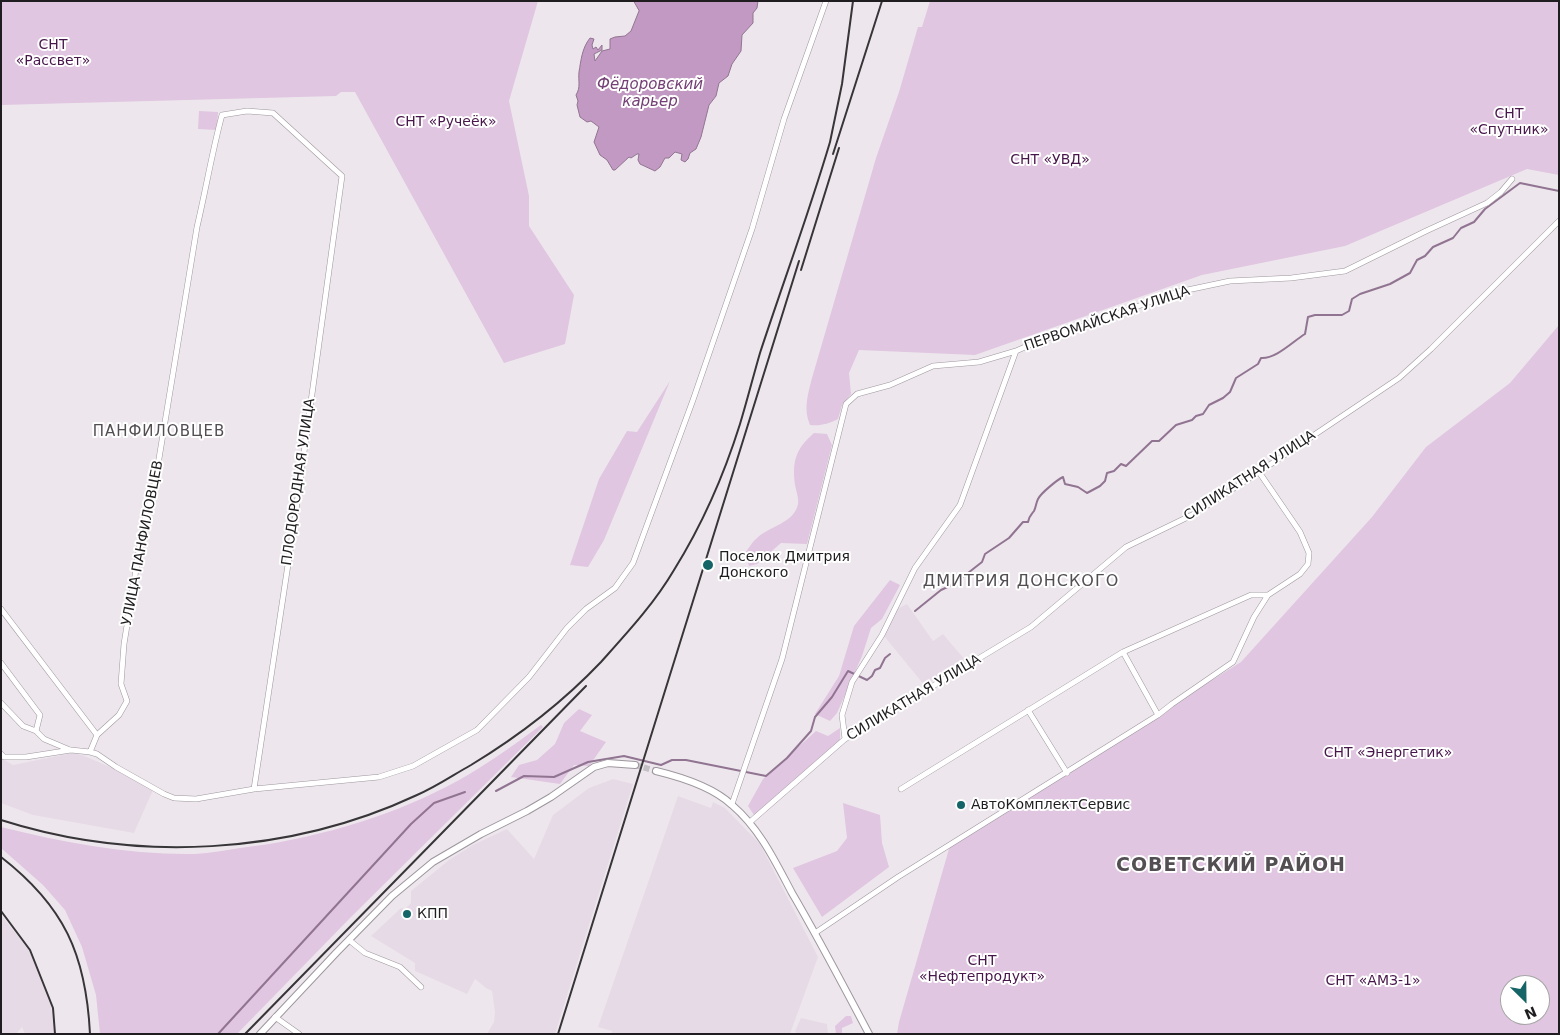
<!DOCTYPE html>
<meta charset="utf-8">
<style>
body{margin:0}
#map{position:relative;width:1560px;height:1035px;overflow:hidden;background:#ede7ed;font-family:"DejaVu Sans",sans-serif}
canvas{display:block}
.frame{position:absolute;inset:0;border:2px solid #1f1d1f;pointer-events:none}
.north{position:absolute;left:1500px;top:975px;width:50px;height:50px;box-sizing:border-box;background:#fff;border:1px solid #a5a5a5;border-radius:50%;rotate:157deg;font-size:14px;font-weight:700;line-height:20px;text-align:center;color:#1f1d1f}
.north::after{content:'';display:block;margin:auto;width:18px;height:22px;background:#156467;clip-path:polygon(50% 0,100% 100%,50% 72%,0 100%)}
</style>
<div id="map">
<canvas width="1560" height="1035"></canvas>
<div class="frame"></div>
<div class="north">N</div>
</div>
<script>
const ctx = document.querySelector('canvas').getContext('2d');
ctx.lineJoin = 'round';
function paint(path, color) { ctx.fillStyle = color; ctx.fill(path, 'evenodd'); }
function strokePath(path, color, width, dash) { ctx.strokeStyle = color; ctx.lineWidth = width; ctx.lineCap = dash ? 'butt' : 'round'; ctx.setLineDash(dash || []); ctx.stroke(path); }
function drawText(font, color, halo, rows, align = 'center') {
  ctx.font = font + ' "DejaVu Sans",sans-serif'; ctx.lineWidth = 4; ctx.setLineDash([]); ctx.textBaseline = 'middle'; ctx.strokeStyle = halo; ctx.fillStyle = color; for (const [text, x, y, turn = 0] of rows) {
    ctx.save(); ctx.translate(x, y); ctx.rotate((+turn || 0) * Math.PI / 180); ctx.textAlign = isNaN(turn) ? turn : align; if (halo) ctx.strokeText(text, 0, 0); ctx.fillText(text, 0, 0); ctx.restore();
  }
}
paint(new Path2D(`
 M907 604 933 641 943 634 966 661 925 686 884 636 897 609Z
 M72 753 82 755 110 767 153 790 134 833 33 815 1 803V758L13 765Z
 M613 779 633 784 555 1034H487L494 1022 495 1012 492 991 486 988 475 979 467 994 415 971V963L371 936 401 908 405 909 411 903V891L449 860 473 845 507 829 534 859 553 815 589 788Z
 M678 796 711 808 713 802 725 808 760 844 818 957 790 1034H611L612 1031 598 1027Z
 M1 915 29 950 51 1005 54 1034H25L22 1027 16 1034H1Z
 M801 1018 827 1024 828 1034H797L795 1031Z`), '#e6dae6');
paint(new Path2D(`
 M1 1H538L509 101 529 196V226L574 295 565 344 504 363 355 92H341L336 96 1 105Z
 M930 1H1559V175L1527 169 1345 246 1202 275 975 355 859 350 849 373 851 394 842 405 838 419C828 424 821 426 810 425 803 409 808 394 812 378L876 158 899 92 918 27H922Z
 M199 111 218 112 217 130 198 129Z
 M1559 325V1034H897L899 1022 951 842 1241 662 1372 517 1426 447 1510 383ZM1510 985H1540V1015H1510Z
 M670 381 604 540 588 567 570 565 599 479 627 431 637 432Z
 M814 433 827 434 832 445 807 544 781 543 757 564 749 566 745 553C749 548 752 542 757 538 770 526 794 523 798 504 799 499 796 490 795 485 792 460 796 449 814 433Z
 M890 580 900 585 882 619 871 628 862 656 837 713 830 721 815 714 839 676 854 626Z
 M579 709 592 715 580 731 606 742 589 766 574 765 560 784 511 777 519 765 537 760 555 744 564 723Z
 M541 725 543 727 351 917 237 1034H100L96 995 82 947 65 910 43 885 1 848V827C65 843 130 855 195 854 210 853 226 850 240 848 309 840 384 819 446 787 479 770 510 748 541 725Z
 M840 728V740L754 815 748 806 763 779 816 731 828 736Z
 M843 803 880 815 882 843 889 867 822 917 793 868 837 851 847 838Z
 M846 1016H851L853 1023 842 1028V1034H836L835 1026Z`), '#e0c6e0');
const water = new Path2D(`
 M634 1H758L757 8 753 13V23L742 35 741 51 732 64 728 76 719 83 716 96 709 105 701 137 696 149 690 153 688 159 685 162 681 160 682 154 675 152 669 158H665L660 167 655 171 640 164 638 160 639 154H637L631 158 629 157 615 170H613L607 160 600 155 594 142 599 127 591 121 587 122 580 117 577 105 578 101 576 95C581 87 578 81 579 72 581 60 582 48 590 38L594 39 592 45 593 49 596 47 598 50 602 45V50L594 54 595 61 602 51 610 49V39L615 37 625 36 631 31 639 11Z`);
paint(water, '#c299c2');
strokePath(water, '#917491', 1);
strokePath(new Path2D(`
 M915 611 941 590 954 584 982 562 985 554 1009 538 1023 522H1028C1029 516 1031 515 1034 511 1036 507 1036 503 1038 499 1041 493 1057 480 1063 477L1065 484 1078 487 1087 493 1100 486 1105 481 1107 473 1114 471 1121 464 1126 466 1152 441H1159L1176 425 1192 420 1196 416 1203 414 1209 405 1223 398 1230 392 1236 378 1258 364 1261 358C1276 359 1292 342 1305 334L1308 317 1315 315H1342L1349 311 1352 299 1360 294 1390 284 1410 273 1417 260 1425 256 1433 247 1453 238 1461 228 1474 222 1485 209 1520 183 1559 191
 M496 791 524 776 554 777 588 762 624 756 661 765 672 760H686L766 776 787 758 811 731 815 717 832 697 848 671 867 680 872 676 875 670 880 668 885 658 890 654
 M218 1034 411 824 434 803 465 792`), '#917491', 2);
strokePath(new Path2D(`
 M635 765 656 771`), '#c4bfc4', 6, [6, 3]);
const minor = new Path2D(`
 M1 609 97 735
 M1123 652 1158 715
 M1 663 40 715 36 731
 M1 703 23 726 36 731 44 739 70 750
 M1028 710 1067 773
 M845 739 842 715 852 682 882 635 915 568 960 505 1016 351 1034 343 1178 292 1230 281 1291 278 1345 271 1426 231 1487 203 1501 192 1512 179
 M90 752 97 735 119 715 127 701 121 684 124 644 143 526 154 489 197 227C206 189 212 152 222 115L247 111 273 113 342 176 294 525 254 789
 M1 754 4 757H26L71 750 90 752 97 754 116 767 164 794 174 798 196 799 254 789 379 777 413 766 477 730 529 677 567 628 586 609 615 588 633 563 693 400 752 229 784 119 826 1
 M901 789 1123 652 1251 595H1268
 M732 804 782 659 846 404 857 394 890 385 933 366 979 362 1016 351
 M750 822 845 739 1031 627 1126 547 1192 515 1259 472 1399 378 1431 349 1559 221
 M815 933 898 877 1158 715 1172 704 1233 662 1254 617 1268 595 1300 574 1308 564 1309 553 1300 532 1259 472
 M349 940 365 953 400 967 421 987
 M275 1017 299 1034`);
const tertiary = new Path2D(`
 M656 771C681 777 713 787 732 805 760 829 775 861 792 893 819 939 844 987 869 1034
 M260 1034 337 952 392 896 433 862 481 834 527 811 551 797 594 767 608 763 635 765`);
strokePath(minor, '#9d979d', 6);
strokePath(tertiary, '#9d979d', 8);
strokePath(minor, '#fff', 5);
strokePath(tertiary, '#fff', 6);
strokePath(new Path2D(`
 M830 142 842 84 853 1
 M833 154 882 1
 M801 270 839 148
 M1 820C136 863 289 855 417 795 436 787 453 775 471 765 519 736 562 703 601 662 627 633 654 604 674 570 702 525 724 475 740 424 747 401 753 377 760 353 783 283 809 213 830 142
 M1 857C64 906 86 954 90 1034
 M1 911 30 950 53 1008 55 1034
 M245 1034 586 686
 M558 1034 799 261`), '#373537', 2);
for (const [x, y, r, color] of [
 [708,565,6,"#156467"],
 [961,805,5,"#156467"],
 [407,914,5,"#156467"]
]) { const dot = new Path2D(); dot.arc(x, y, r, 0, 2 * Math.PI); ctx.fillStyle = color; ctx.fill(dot); strokePath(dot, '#fff', 2); }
drawText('14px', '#47164a', '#fff', [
 ["СНТ",53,45],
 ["«Рассвет»",53,61],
 ["СНТ",1509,114],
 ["«Спутник»",1509,130],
 ["СНТ «Ручеёк»",446,122],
 ["СНТ «УВД»",1050,160],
 ["СНТ «Энергетик»",1388,753],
 ["СНТ",982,961],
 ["«Нефтепродукт»",982,977],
 ["СНТ «АМЗ-1»",1373,981]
]);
drawText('14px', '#1f1d1f', '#fff', [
 ["ПЕРВОМАЙСКАЯ УЛИЦА",1107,319,-19],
 ["СИЛИКАТНАЯ УЛИЦА",1250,476,-33],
 ["ПЛОДОРОДНАЯ УЛИЦА",299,482,-82],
 ["УЛИЦА ПАНФИЛОВЦЕВ",143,543,-79],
 ["СИЛИКАТНАЯ УЛИЦА",914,698,-31]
]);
drawText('14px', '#1f1d1f', '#fff', [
 ["Поселок Дмитрия",719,557],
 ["Донского",719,573],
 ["АвтоКомплектСервис",971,805],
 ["КПП",417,914]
], 'left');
drawText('italic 15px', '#744075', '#fff', [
 ["Фёдоровский",650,85],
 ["карьер",650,102]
]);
ctx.letterSpacing = '1px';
drawText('15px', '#524e52', '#fff', [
 ["ПАНФИЛОВЦЕВ",159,432]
]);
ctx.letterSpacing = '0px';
ctx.letterSpacing = '1px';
drawText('16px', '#524e52', '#fff', [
 ["ДМИТРИЯ ДОНСКОГО",1021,582]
]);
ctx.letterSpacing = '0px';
ctx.letterSpacing = '1px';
drawText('bold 19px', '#524e52', '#fff', [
 ["СОВЕТСКИЙ РАЙОН",1231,866]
]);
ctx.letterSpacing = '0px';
</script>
